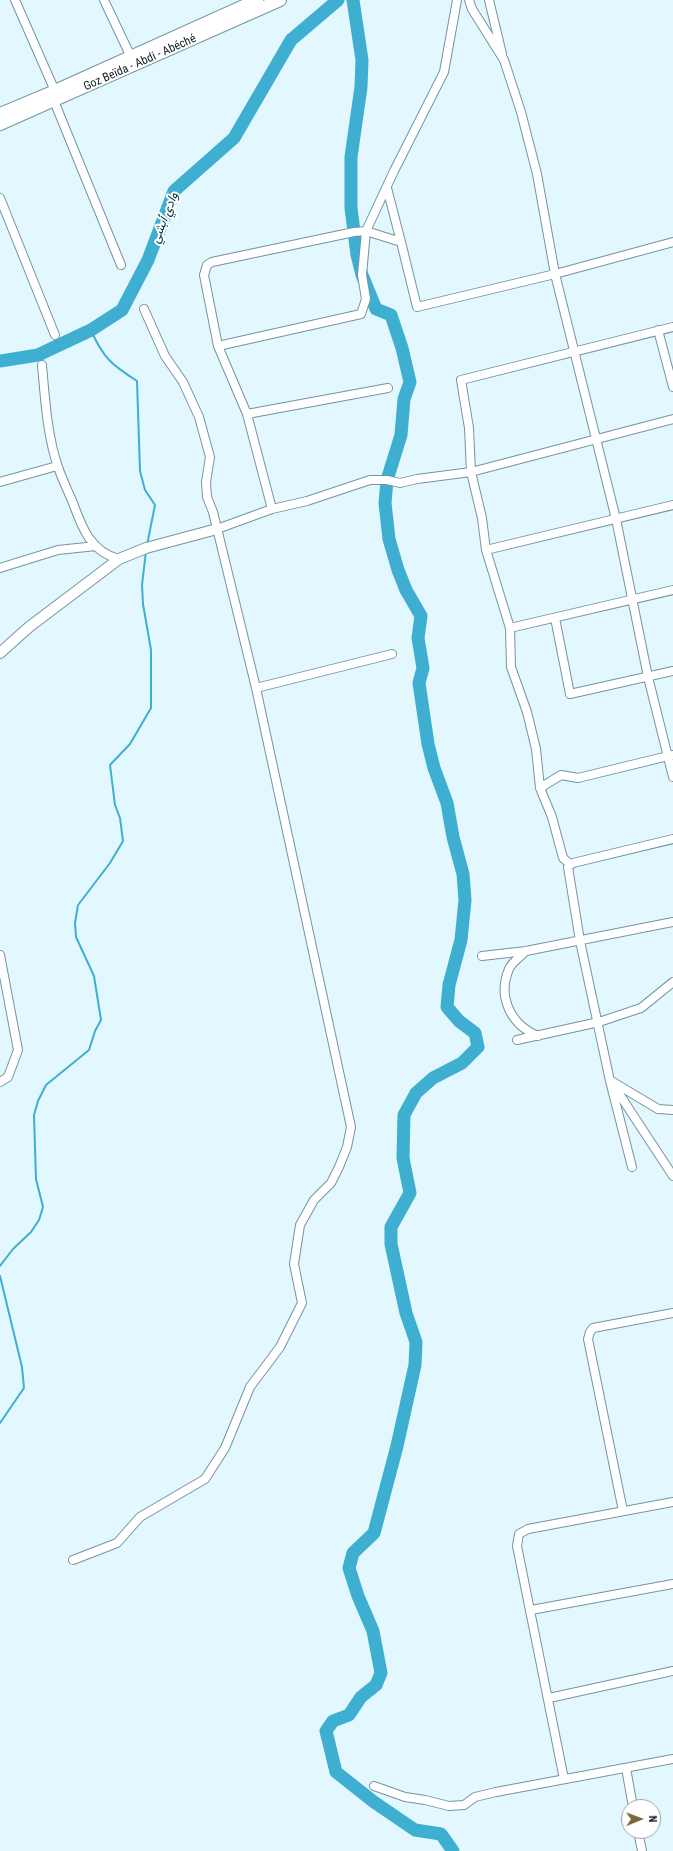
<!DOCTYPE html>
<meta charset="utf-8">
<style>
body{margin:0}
#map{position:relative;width:673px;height:1851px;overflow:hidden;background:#e3f7ff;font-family:"Roboto Condensed",sans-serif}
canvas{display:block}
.north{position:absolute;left:621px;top:1799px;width:40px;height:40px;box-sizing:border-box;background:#fff;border:1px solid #9fa4a6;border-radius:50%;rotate:89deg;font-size:11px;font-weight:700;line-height:16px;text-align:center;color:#101c21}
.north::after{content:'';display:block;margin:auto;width:14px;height:18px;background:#796735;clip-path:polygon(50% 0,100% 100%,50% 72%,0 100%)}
</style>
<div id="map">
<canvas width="673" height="1851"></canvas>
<div class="north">N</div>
</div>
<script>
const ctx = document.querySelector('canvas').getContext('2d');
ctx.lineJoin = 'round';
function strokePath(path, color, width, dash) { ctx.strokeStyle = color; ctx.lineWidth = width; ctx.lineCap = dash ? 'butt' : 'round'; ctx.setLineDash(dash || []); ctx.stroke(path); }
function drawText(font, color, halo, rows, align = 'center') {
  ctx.font = font + ' "Roboto Condensed",Vazirmatn,sans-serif'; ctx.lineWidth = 4; ctx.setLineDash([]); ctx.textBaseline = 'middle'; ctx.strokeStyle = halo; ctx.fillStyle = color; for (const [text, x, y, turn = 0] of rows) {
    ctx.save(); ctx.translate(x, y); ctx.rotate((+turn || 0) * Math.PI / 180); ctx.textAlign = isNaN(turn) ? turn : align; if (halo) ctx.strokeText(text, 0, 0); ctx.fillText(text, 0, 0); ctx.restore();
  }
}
strokePath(new Path2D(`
 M91 330C103 358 112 365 137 381L140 471 145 490 155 505 147 545
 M0 1266 13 1249 31 1232 39 1220 43 1207 36 1179 34 1115 38 1101 46 1085 89 1050 95 1031 101 1020 94 976 76 937 75 923 78 905 110 863 123 841 120 818 115 805 110 765 130 744 151 708V650L143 604 142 585 146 551
 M0 1276 22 1367 24 1388 0 1423`), '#3fafd1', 2);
strokePath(new Path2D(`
 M353 0 362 60 361 87 351 157V208L357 255 362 275 376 309 391 315 402 348 410 382 404 399 401 435 387 480 385 503 389 539 398 570 406 590 421 616 418 638 423 668 419 683 428 744 434 768 447 803 453 837 463 874 465 900 461 940 449 985 447 1007 459 1021 475 1033 478 1047 462 1063 433 1078 416 1093 404 1115 403 1158 410 1193 391 1227V1244L406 1313 416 1342 415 1365 397 1446 374 1533 353 1553 349 1568 358 1596 373 1631 381 1673 376 1685 361 1697 349 1715 333 1721 326 1731 336 1772 374 1802 415 1830 441 1834 453 1851
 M0 361 38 355 91 330 122 310 148 260 174 191 234 138 291 40 338 0`), '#3fafd1', 13);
const minor = new Path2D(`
 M15 0 55 91
 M104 0 131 57
 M469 0 472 9 504 60 521 112 537 174 555 274 616 519 648 677 673 777
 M489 0 502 54
 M54 101 121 265
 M387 188 401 242
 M0 198 55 335
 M673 327 461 380 469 428 471 472 482 518 486 550 510 628 673 590
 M658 330 673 387
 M218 346 361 314 366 299 362 275 366 231 394 171 444 72 457 0
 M42 365C45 398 47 435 58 467 62 479 68 491 73 503 82 528 91 552 119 559
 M247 414 388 388
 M0 482 57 466
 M272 509 247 414 218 346 204 275 207 265 212 262 354 232 366 231 401 242 417 307 555 274 673 242
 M217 529 272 509 307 501 370 480H387L400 483 417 479 471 472 673 419
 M486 550 673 505
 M0 568 58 550 96 546
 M555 618 570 694 673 671
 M510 628 511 667 527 712 536 749 540 788 552 817 563 858 570 864
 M256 688 392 654
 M540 788 561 775 578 778 672 755
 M526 951C521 956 511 963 509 969 497 997 511 1025 538 1036
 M0 955 18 1050 8 1077 0 1082
 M482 956 526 951 673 922
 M517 1040 599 1022 641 1008 673 982
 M613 1082 658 1109 673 1110
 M614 1086 673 1176
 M632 1167 610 1081 580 941 568 867 573 863 673 839
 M623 1511 588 1339 590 1332 593 1328 673 1313
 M73 1560 117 1543 140 1517 205 1479 225 1448 250 1387 280 1347 302 1303 294 1264 300 1225 314 1200 331 1183 339 1167 347 1147 351 1127 256 688 213 512 207 497 206 482 210 457 199 417 183 382 165 356 144 309
 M531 1610 673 1584
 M549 1698 673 1671
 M626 1768 633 1807
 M564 1779 517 1546 519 1534 528 1529 673 1502
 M374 1786 405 1797 425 1800 449 1806 464 1805 475 1797 496 1792 673 1759
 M638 1831 642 1851`);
const tertiary = new Path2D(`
 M0 653 29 627 119 559 146 548 217 529`);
const secondary = new Path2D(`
 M0 114 55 91 257 0
 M0 124 280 0`);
strokePath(minor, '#75949f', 10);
strokePath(tertiary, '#75949f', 12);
strokePath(secondary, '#75949f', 14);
strokePath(minor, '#fff', 8);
strokePath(tertiary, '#fff', 10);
strokePath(secondary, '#fff', 12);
drawText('12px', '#101c21', '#fff', [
 ["Goz Beïda - Abdi - Abéché",140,63,-24]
]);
drawText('italic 13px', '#003543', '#fff', [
 ["وادي أبشي",165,218,-68]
]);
</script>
